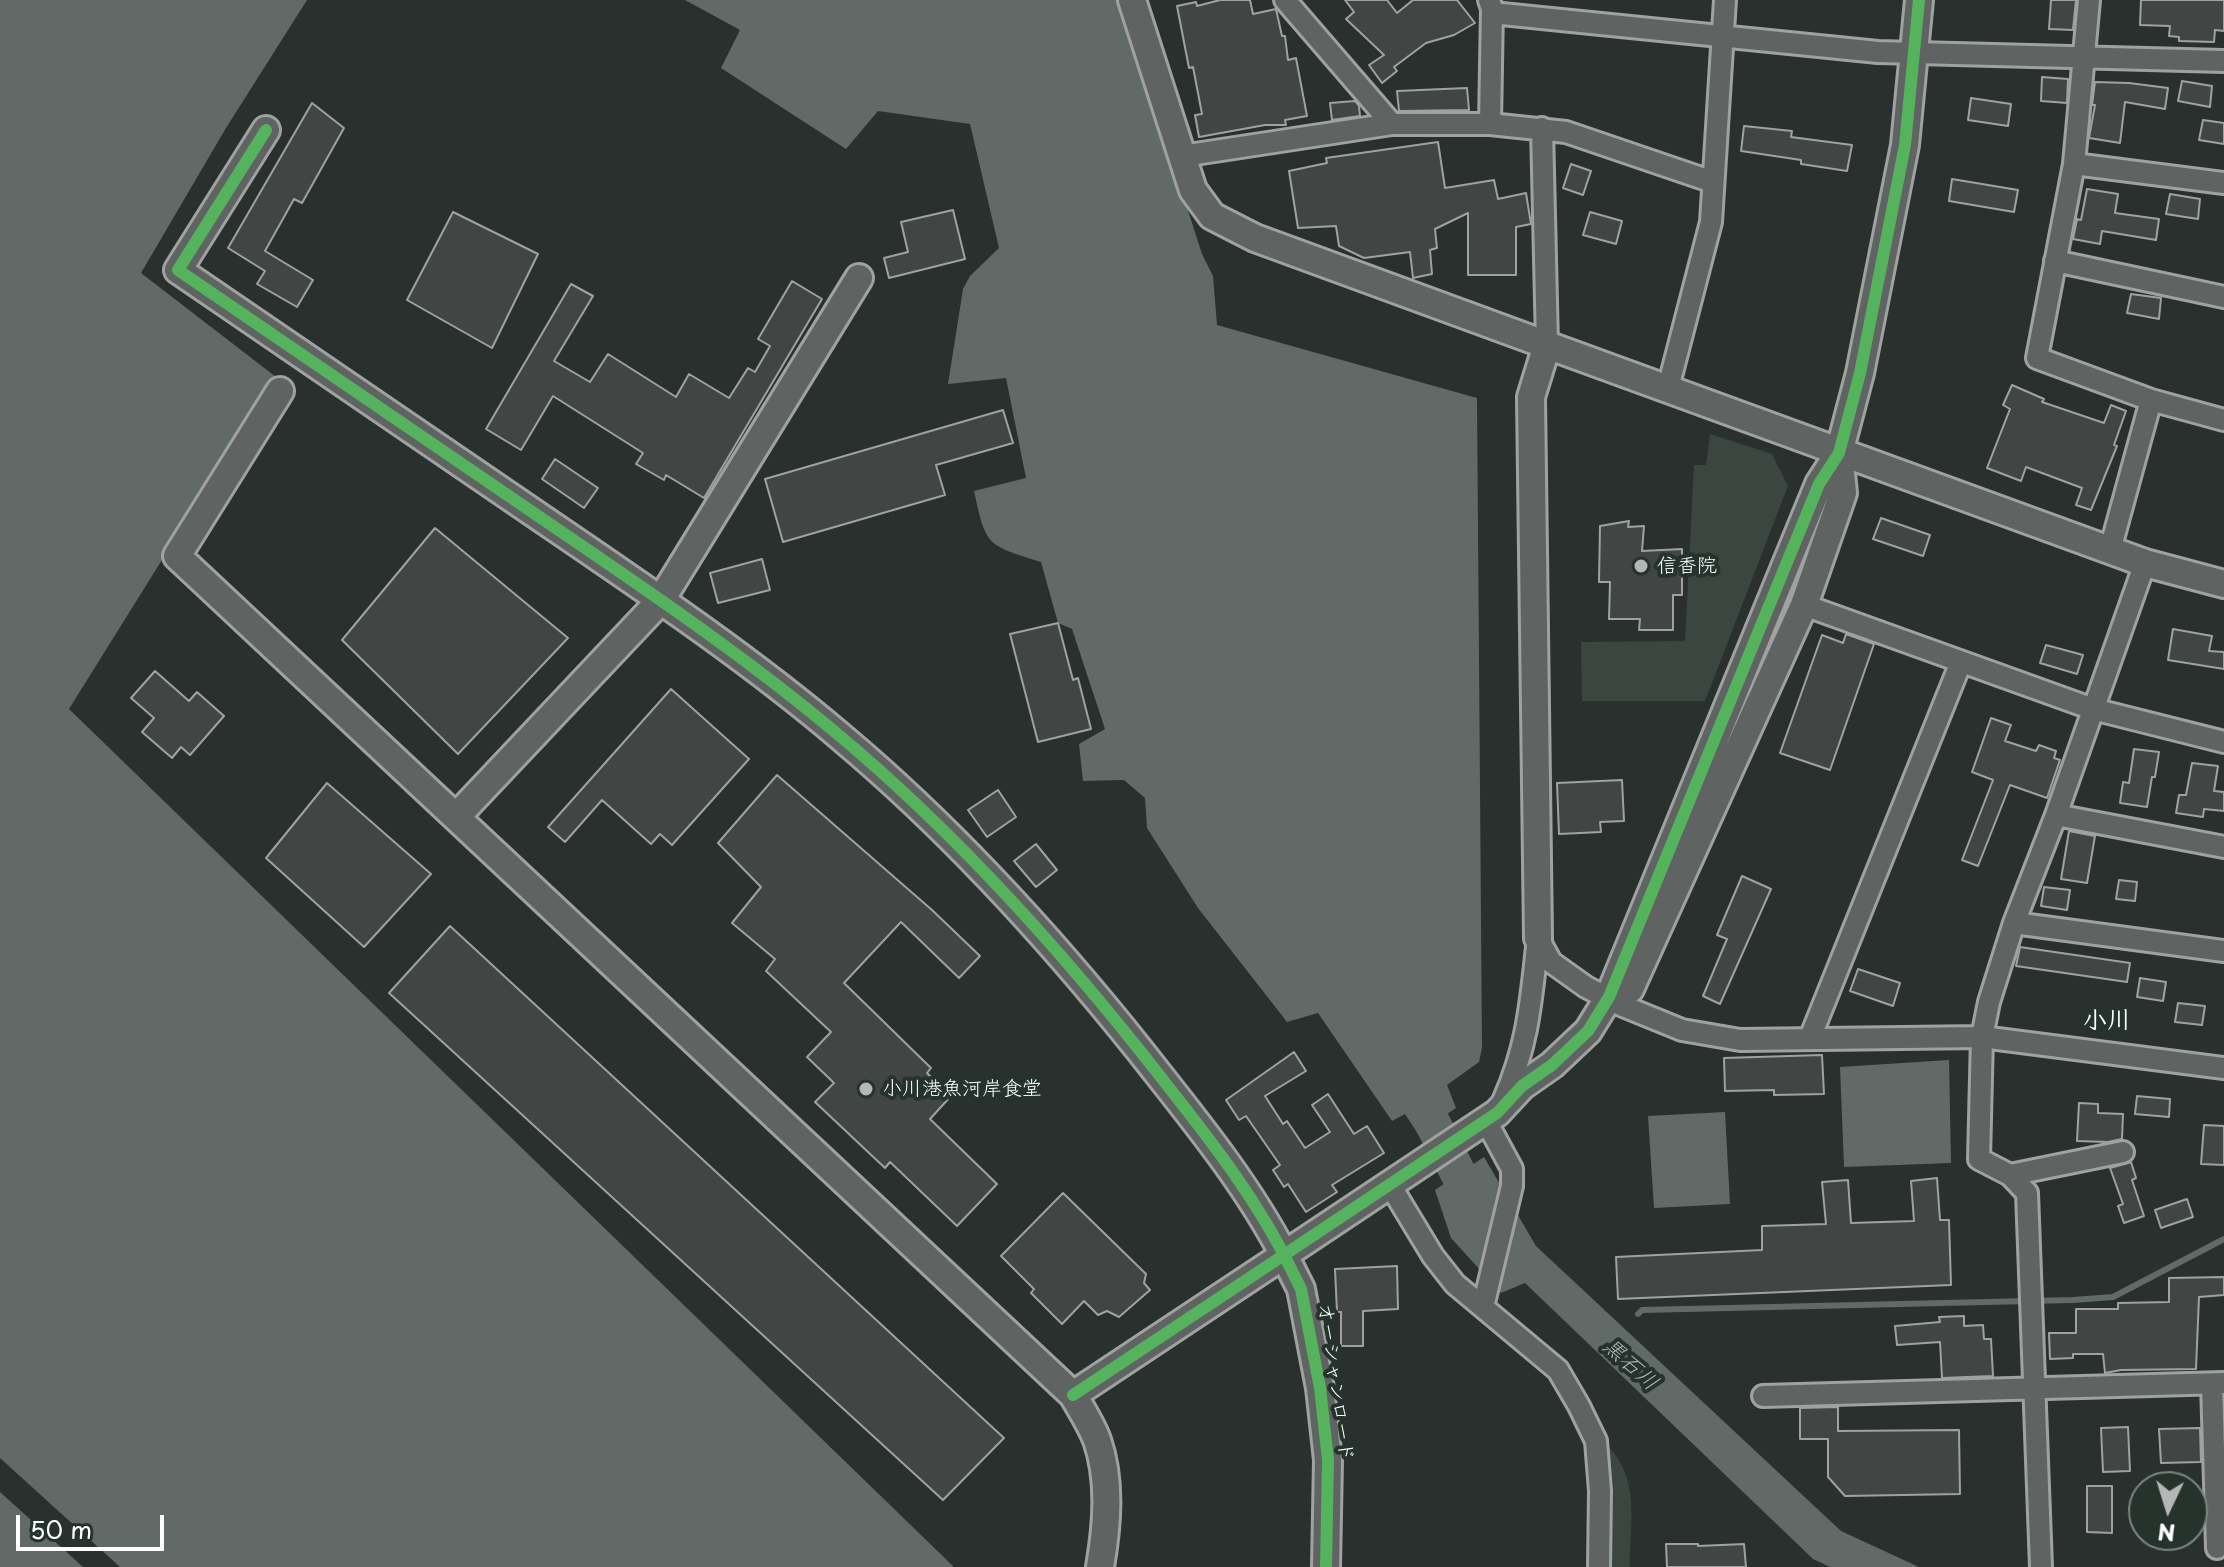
<!DOCTYPE html>
<meta charset="utf-8">
<style>
body{margin:0}
#map{position:relative;width:2224px;height:1567px;overflow:hidden;background:#29302d;font-family:"Playpen Sans",sans-serif}
canvas{display:block}
.north{position:absolute;left:2128px;top:1471px;width:80px;height:80px;box-sizing:border-box;background:#26332d;border:2px solid #7d8581;border-radius:50%;rotate:184deg;font-size:22px;font-weight:700;line-height:32px;text-align:center;color:#fff}
.north::after{content:'';display:block;margin:auto;width:28px;height:36px;background:#b4b7b6;clip-path:polygon(50% 0,100% 100%,50% 72%,0 100%)}
.scale{position:absolute;left:16px;top:1515px;width:148px;height:36px;box-sizing:border-box;border:4px solid #fff;border-top:0;padding-left:10px;font-size:24px;line-height:28px;white-space:nowrap;color:#fff;-webkit-text-stroke:6px #26332d;paint-order:stroke}
</style>
<div id="map">
<canvas width="2224" height="1567"></canvas>
<div class="north">N</div>
<div class="scale">50 m</div>
</div>
<script>
const ctx = document.querySelector('canvas').getContext('2d');
ctx.lineJoin = 'round';
function paint(path, color) { ctx.fillStyle = color; ctx.fill(path, 'evenodd'); }
function strokePath(path, color, width, dash) { ctx.strokeStyle = color; ctx.lineWidth = width; ctx.lineCap = dash ? 'butt' : 'round'; ctx.setLineDash(dash || []); ctx.stroke(path); }
function drawText(font, color, halo, rows, align = 'center') {
  ctx.font = font + ' "Playpen Sans","Klee One",sans-serif'; ctx.lineWidth = 8; ctx.setLineDash([]); ctx.textBaseline = 'middle'; ctx.strokeStyle = halo; ctx.fillStyle = color; for (const [text, x, y, turn = 0] of rows) {
    ctx.save(); ctx.translate(x, y); ctx.rotate((+turn || 0) * Math.PI / 180); ctx.textAlign = isNaN(turn) ? turn : align; if (halo) ctx.strokeText(text, 0, 0); ctx.fillText(text, 0, 0); ctx.restore();
  }
}
paint(new Path2D(`
 M1710 434 1772 454 1788 486 1705 701H1582L1581 642 1685 641 1694 465H1706Z
 M1600 1439C1642 1473 1630 1519 1630 1567H1603Z`), '#3b4641');
paint(new Path2D(`
 M0 0H307L226 128 141 273 276 377 69 709 954 1567H120L0 1458Z
 M685 0H1120L1202 254 1213 276 1217 325 1477 398 1482 1048 1479 1062 1447 1085 1456 1108 1418 1134 1405 1114 1392 1121 1318 1013 1287 1022 1198 908 1147 828 1145 798 1124 780 1083 781 1079 744 1105 729 1072 629 1058 623 1041 562C987 545 986 547 974 491L1026 478 1006 378 948 384 963 289 970 276 999 248 970 124 878 111 846 149 721 68 740 30Z
 M1949 1060 1951 1163 1844 1167 1840 1067Z
 M1725 1112 1730 1204 1654 1208 1648 1116Z
 M1484 1157 1536 1246 1841 1531 1919 1567H1830L1813 1559 1525 1283 1501 1293 1451 1238 1435 1190Z
 M0 1492 83 1567H0Z`), '#616a66');
strokePath(new Path2D(`
 M1638 1314 1642 1310 2073 1300 2113 1297 2224 1239`), '#616a66', 6);
strokePath(new Path2D(`
 M1433 1124 1480 1216`), '#616a66', 36);
const building = new Path2D(`
 M1220 0H1250L1253 14 1276 9 1282 36H1285L1288 60 1296 58 1307 116 1285 120 1286 125H1265L1199 137 1195 115 1202 114 1193 67 1189 68 1177 6 1196 2 1197 6Z
 M1345 0H1387L1397 13 1413 0H1457L1475 23 1454 35 1426 43 1394 67 1397 71 1382 83 1369 65 1384 55 1346 19 1354 12Z
 M2051 0H2076L2073 30 2049 29Z
 M2141 0H2224V31L2215 30 2214 42 2179 41V37L2169 36 2170 26 2140 25Z
 M2042 77 2068 79 2067 103 2041 101Z
 M2182 81 2212 86 2210 107 2178 101Z
 M2095 82 2129 83 2168 88 2165 109 2125 102 2120 143 2089 138 2095 105H2092Z
 M1467 88 1469 110 1399 111 1397 91Z
 M1971 98 2011 104 2008 126 1968 120Z
 M1355 101 1359 106 1360 116 1332 120 1330 103Z
 M312 103 344 128 302 203 294 199 265 251 313 280 297 307 257 284 265 271 228 248Z
 M2203 120 2224 123V144L2199 140Z
 M1744 126 1792 131 1791 137 1852 145 1847 171 1801 164V160L1741 151Z
 M1438 142 1445 188 1494 180 1498 199 1526 193 1531 224 1516 227V275H1468V213L1435 229 1437 248 1430 250 1432 274 1413 278 1410 252 1364 258 1339 246 1336 226 1298 228 1289 171 1327 163 1326 158Z
 M1571 164 1591 171 1583 195 1563 188Z
 M1952 179 2018 190 2014 212 1949 201Z
 M2087 189 2118 194 2115 213 2159 219 2156 240 2102 231 2100 244 2073 239 2077 219 2081 220Z
 M2170 194 2200 199 2198 219 2166 214Z
 M953 210 965 259 889 278 884 258 908 252 901 222Z
 M453 212 538 254 492 348 407 300Z
 M1590 212 1622 221 1616 244 1583 235Z
 M792 281 822 299 704 498 666 475 664 480 636 464 643 453 553 396 521 450 486 429 571 284 593 296 554 361 590 382 608 354 676 397 689 374 729 398 748 368 755 372 770 346 758 339Z
 M2131 294 2161 298 2159 319 2127 313Z
 M2012 385 2044 399 2042 402 2104 423 2111 405 2126 411 2114 445 2117 446 2091 510 2076 505 2082 488 2026 467 2021 481 1987 468 2010 409 2003 405Z
 M1003 410 1013 443 936 465 945 495 783 542 765 479Z
 M555 459 598 488 584 508 542 479Z
 M1881 518 1930 535 1923 556 1873 539Z
 M1629 521 1628 527 1644 526 1642 551 1682 549V595H1673V630H1639L1640 619H1609L1610 582H1599L1600 526Z
 M435 528 568 638 458 754 342 640Z
 M762 559 770 590 718 603 710 573Z
 M1058 623 1073 680 1078 678 1091 729 1038 742 1010 634Z
 M2173 629 2212 636 2209 651 2224 652V669L2168 660Z
 M1846 634 1874 644 1830 770 1780 753 1822 635 1843 643Z
 M2046 645 2083 655 2077 674 2040 663Z
 M155 671 189 701 197 692 224 716 190 755 181 747 172 758 142 732 154 718 131 698Z
 M671 689 749 759 672 845 660 834 651 844 602 800 565 842 548 827Z
 M1991 718 2011 725 2005 741 2036 751 2039 745 2056 751 2054 758 2060 760 2047 798 2010 785 1978 866 1962 860 1993 780 1972 772Z
 M2134 749 2159 752 2155 777H2152L2147 807 2120 803 2123 782 2129 783Z
 M2192 763 2218 766 2214 791 2224 792V811L2204 809 2203 817 2176 813 2179 795H2186Z
 M777 775 932 910 980 956 959 978 901 922 844 983 931 1068 927 1073 951 1096 930 1119 997 1184 957 1226 890 1162 885 1168 815 1102 834 1083 807 1057 831 1032 766 971 775 959 732 923 761 887 718 843Z
 M1622 780 1624 821 1600 822 1601 832 1559 834 1557 783Z
 M327 783 431 874 364 947 266 858Z
 M998 790 1016 817 987 837 968 810Z
 M2069 831 2095 836 2087 883 2061 879Z
 M1036 844 1057 870 1036 887 1014 861Z
 M1742 876 1771 889 1720 1004 1703 996 1727 939 1717 935Z
 M2119 880 2137 882 2135 901 2116 899Z
 M2044 887 2070 890 2067 910 2041 906Z
 M450 926 1004 1438 943 1500 389 993Z
 M2020 947 2130 963 2127 982 2016 966Z
 M1858 969 1900 983 1893 1006 1850 991Z
 M2140 978 2166 982 2163 1001 2137 997Z
 M2178 1003 2205 1006 2202 1025 2175 1022Z
 M1294 1052 1306 1071 1265 1096 1283 1124 1287 1121 1305 1148 1330 1132 1312 1105 1328 1094 1354 1134 1367 1126 1384 1153 1332 1185 1337 1192 1306 1212 1288 1184 1284 1187 1273 1170 1280 1165 1246 1116 1239 1120 1226 1100Z
 M1822 1055 1824 1094 1774 1095V1090L1725 1091 1724 1058Z
 M2137 1096 2170 1099 2169 1117 2135 1114Z
 M2079 1103 2098 1104V1113L2123 1114 2122 1139 2108 1142 2077 1141Z
 M2204 1125 2224 1126V1165L2201 1164Z
 M2131 1162 2136 1178 2132 1180 2144 1216 2124 1223 2118 1206 2123 1204 2110 1168Z
 M1937 1178 1940 1220H1949L1951 1285 1618 1299 1616 1257 1762 1250V1226L1826 1224 1822 1182 1848 1180 1851 1223 1914 1221 1911 1181Z
 M1063 1193 1146 1274 1144 1283 1150 1290 1119 1317 1107 1311 1098 1315 1084 1301 1062 1324 1031 1293 1034 1289 1001 1256Z
 M2187 1199 2193 1217 2161 1228 2155 1210Z
 M1397 1266 1398 1309 1363 1311V1346H1341V1312H1337L1335 1269Z
 M2224 1277V1295L2199 1297 2196 1369 2121 1370 2105 1373 2103 1354H2073V1358L2050 1359 2049 1333H2076V1309H2118V1303L2169 1302V1278Z
 M1964 1316V1326L1983 1325 1984 1339H1991L1993 1376 1942 1378 1940 1342 1897 1345 1895 1326 1940 1322 1939 1317Z
 M1838 1407V1431L1959 1430 1960 1494 1845 1496 1828 1477V1439H1800V1408Z
 M2128 1427 2130 1471 2103 1472 2101 1428Z
 M2200 1428 2201 1462 2161 1463 2159 1429Z
 M2087 1486H2112V1533L2087 1532Z
 M1666 1544H1698V1546L1744 1544 1746 1567H1667Z`);
paint(building, '#414644');
strokePath(building, '#9fa2a0', 2);
const minor = new Path2D(`
 M1285 0 1392 124
 M1489 0 1492 9 1490 124
 M2089 0 2074 164 2037 358 2151 400 2224 420
 M1492 13 1878 52 2224 61
 M1542 128 1547 345
 M1182 156 1392 124H1490L1566 132 1713 182
 M2074 164 2224 183
 M2055 261 2224 297
 M1668 388 1711 222 1725 0
 M2110 550 2151 400
 M1804 605 2093 709 2224 742
 M2056 815 2224 847
 M2014 923 2224 951
 M1538 938 1551 962 1586 987 1623 1006 1682 1030 1740 1040 1982 1037 2224 1068
 M1810 1038 1961 662
 M1504 1099C1529 1042 1531 999 1538 938
 M2010 1175 2123 1152
 M1390 1185 1433 1256 1455 1284 1558 1370 1579 1406 1596 1441 1600 1491 1599 1567
 M1483 1307 1512 1186V1169L1486 1121
 M2212 1384 2217 1548
 M1763 1396 2224 1383
 M2041 1567 2027 1193 2010 1175 1979 1159 1982 1037 1989 1002 2014 923 2056 815 2145 563`);
const tertiary = new Path2D(`
 M1132 0 1193 190 1212 216 1255 238 1547 345 1531 397 1538 938
 M266 130 178 270C300 353 422 436 544 520 645 589 748 658 841 737 953 831 1051 939 1141 1052 1192 1117 1246 1182 1284 1255L1073 1395
 M1547 345 2145 563 2224 584
 M280 391 177 556 1073 1395C1081 1409 1091 1424 1097 1440 1111 1480 1107 1526 1100 1567
 M457 816 661 600 859 278
 M1630 989 1804 605 1843 493 1839 453
 M1326 1567 1328 1460 1320 1388 1301 1289 1284 1255 1497 1113 1522 1086 1552 1065 1588 1031 1609 997 1819 484 1839 453 1860 373 1905 145 1919 0`);
strokePath(minor, '#9fa2a0', 26);
strokePath(tertiary, '#9fa2a0', 32);
strokePath(minor, '#5f6362', 20);
strokePath(tertiary, '#5f6362', 26);
strokePath(new Path2D(`
 M266 130 178 270C300 353 422 436 544 520 645 589 748 658 841 737 953 831 1051 939 1141 1052 1192 1117 1246 1182 1284 1255L1073 1395
 M1326 1567 1328 1460 1320 1388 1301 1289 1284 1255 1497 1113 1522 1086 1552 1065 1588 1031 1609 997 1819 484 1839 453 1860 373 1905 145 1919 0`), '#56b35d', 12);
for (const [x, y, r, color] of [
 [1641,566,8,"#b4b7b6"],
 [866,1089,8,"#b4b7b6"]
]) { const dot = new Path2D(); dot.arc(x, y, r, 0, 2 * Math.PI); ctx.fillStyle = color; ctx.fill(dot); strokePath(dot, '#26332d', 3); }
drawText('20px', '#fff', '#26332d', [
 ["信香院",1657,566],
 ["小川港魚河岸食堂",882,1089]
], 'left');
drawText('20px', '#fff', '#26332d', [
 ["オーシャンロード",1335,1382,82]
]);
drawText('italic 22px', '#b3b8b6', '#26332d', [
 ["黒石川",1630,1365,42]
]);
drawText('bold 24px', '#fff', '#26332d', [
 ["小川",2107,1021]
]);
</script>
